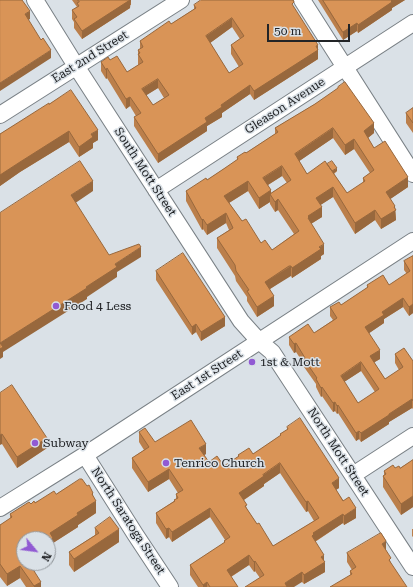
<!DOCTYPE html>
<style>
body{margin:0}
#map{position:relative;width:413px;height:587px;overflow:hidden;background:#dae1e7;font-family:"Roboto Serif",serif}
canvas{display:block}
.north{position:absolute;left:16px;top:531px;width:40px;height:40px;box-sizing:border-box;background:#dae1e7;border:1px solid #90959a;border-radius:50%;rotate:119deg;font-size:11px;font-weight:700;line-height:16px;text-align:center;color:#222427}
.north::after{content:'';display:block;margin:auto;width:14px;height:18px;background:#915ad3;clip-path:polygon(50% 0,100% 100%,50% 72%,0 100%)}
.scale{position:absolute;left:267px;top:24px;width:83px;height:18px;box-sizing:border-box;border:2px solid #222427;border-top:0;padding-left:5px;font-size:12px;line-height:14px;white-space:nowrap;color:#222427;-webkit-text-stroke:3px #dae1e7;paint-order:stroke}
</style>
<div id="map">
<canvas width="413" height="587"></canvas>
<div class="north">N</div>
<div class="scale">50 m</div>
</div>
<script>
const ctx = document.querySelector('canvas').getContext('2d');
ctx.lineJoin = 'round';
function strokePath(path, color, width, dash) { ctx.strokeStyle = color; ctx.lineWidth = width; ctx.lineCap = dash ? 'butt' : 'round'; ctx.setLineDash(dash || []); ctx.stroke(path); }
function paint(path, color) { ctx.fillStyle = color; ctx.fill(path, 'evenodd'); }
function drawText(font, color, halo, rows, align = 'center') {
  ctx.font = font + ' "Roboto Serif",serif'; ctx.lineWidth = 3; ctx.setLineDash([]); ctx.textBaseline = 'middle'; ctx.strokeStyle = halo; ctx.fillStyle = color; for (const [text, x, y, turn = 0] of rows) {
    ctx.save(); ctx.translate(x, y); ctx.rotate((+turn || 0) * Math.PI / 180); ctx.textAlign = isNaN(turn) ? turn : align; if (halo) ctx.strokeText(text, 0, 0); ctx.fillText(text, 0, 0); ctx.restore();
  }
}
const minor = new Path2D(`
 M35 0 76 66 241 321 259 341 272 352 413 567
 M302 0 413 174
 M0 115 181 0
 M156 190 413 23
 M85 455 135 534 170 587
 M353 475 413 436
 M0 508 85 455 413 241`);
strokePath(minor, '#7a8186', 18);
strokePath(minor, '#fff', 16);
paint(new Path2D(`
 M72 0H131V5H130V8L82 39 74 28V22L72 19V10L77 7Z
 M318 0H405L392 8V10L358 33 357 31 343 40Z
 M194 5 294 8 318 48V59L254 100 250 94 222 113V117L207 126V131L158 163 134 126V117L136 116 130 106 126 109 107 78 106 79 101 71V62L110 60 127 72 138 65V50L140 49V41L171 24 194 9ZM232 27 240 39 231 45V54L239 67 229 73 210 43ZM158 88 164 98 153 105 146 95Z
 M338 87 374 133 368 138 374 148 408 187 390 199 395 209 396 220 381 229 375 220 355 234 333 197 320 205 322 217 311 224 324 254 321 256V259L292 278 291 276H289L270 289 274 306 257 317 247 301V297L236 281 235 276 217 248V238L229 230 226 223 207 235 203 229 202 230 186 201V191L207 180 237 160V157L246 153 275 134V128L315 104 338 89ZM333 138 345 155 354 149 370 173 363 178V183L347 193 334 174 337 171 327 164 307 174 299 161ZM282 176 287 183 271 193 268 185ZM248 191 259 209 270 202V204L275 212 278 210 294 234 272 250 261 243 242 221 229 203Z
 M49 104 98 140 93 143V148L79 157 69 142 20 172 0 186V134Z
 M413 108V133L406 123V113Z
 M413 256V313L409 316 403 307 384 319V323L369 333 380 359 374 362 385 379 399 370 395 363V354L413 361V409L412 408 389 422V424L361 442 359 439 356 441 338 413 337 414 335 411 333 412 322 396 321 397 316 387V384L304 367V364L296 352 294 353 289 345V337L314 333 333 320 330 316V307L341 305 367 288V285H389L407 274 404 270V261ZM361 371 375 392 358 403 344 382Z
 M156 271 225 326 201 341 196 332 192 335 156 280Z
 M0 393 47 448 17 468 2 444Z
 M287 427 339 488 336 490 356 518 344 525 343 523 315 542 324 561 325 572 304 584 302 582 260 578 255 571 254 572 249 565 231 577 238 587H198L190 575V565L224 543V541L225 540 210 517 172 542 169 537 166 539 156 523V513L174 501V500L176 499V494L178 493 169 479 148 492 132 468V458L144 450 139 442V432L155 442 206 454 204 455 209 462 224 466 238 457V455L253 454 280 436V434L287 430ZM280 473 306 512 308 511 314 521 273 546 257 524 247 509 244 500 264 486V484Z
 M413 460V507L401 515 383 487V476L384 475V471L400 468Z
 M56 494 93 496 96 513 78 525V527L53 543V551L48 539H24V563H30V564L41 587H26L20 578 7 586 0 577V525L10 519V514L31 504Z
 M95 528 119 542 74 572 69 565V552L95 535Z
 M412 529H413V537L412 536Z
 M386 550 391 563 350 575V571L352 570 347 562V553Z`), '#bb7f4b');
paint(new Path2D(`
 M128 0H131L130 8 82 39V31Z
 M392 0H405L392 8V10L358 33V25Z
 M30 11V19L25 22V14Z
 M232 18V27L206 46V36Z
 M357 23V31L343 40V32Z
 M318 45V59L254 100V91Z
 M51 50V58L0 91V83Z
 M107 68V78L106 79V70Z
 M158 79V88L142 98V89Z
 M250 85V94L222 113V117L207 126V131L158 163V154L205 118 221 105Z
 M130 97V106L126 109V99Z
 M374 123V133L364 141V131Z
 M333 128V138L295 164V154Z
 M98 130V140L93 143V148L79 157V147L91 134Z
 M69 131V142L20 172 0 186V175L20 162Z
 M354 139V149L345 155V145Z
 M282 166V176L263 188V178Z
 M337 168V171L329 176V174Z
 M408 177V187L386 202V192Z
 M93 181V191L71 206V195Z
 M248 181V191L224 206V196Z
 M333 187V197L316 208V198Z
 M271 190V197L270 194V202L259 209V198Z
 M278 199V210L275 212V202Z
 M395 206 396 220 381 229V219Z
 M322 207V217L309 225 308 228V216Z
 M375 210V220L355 234V223Z
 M226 213V223L207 235V225Z
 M203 219V229L202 230V220Z
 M324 244V254L321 256V259L292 278V268Z
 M141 247V257L117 272V277L87 297V299L3 352V357L0 359V343L86 287 115 264Z
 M291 266V276L265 292V282Z
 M274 296V306L257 317V307Z
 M403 298V307L384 319V323L365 336V327L382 312Z
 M413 304V313L409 316V307Z
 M225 317V326L201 341V332Z
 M196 324V332L192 335V327Z
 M296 343V352L294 353V344Z
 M380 350V359L370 365V356Z
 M361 362V371L341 384V376Z
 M322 387V396L321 397V388Z
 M412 399V408L389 422V424L361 442V433Z
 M335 402V411L333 412V403Z
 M338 405V413L337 414V406Z
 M359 431V439L356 441V433Z
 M2 434V444L0 445V435Z
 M47 438V448L17 468V457Z
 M206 444V454L199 458V448Z
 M280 463V473L264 484V486L239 503V493L263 475Z
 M169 469V479L148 492V482Z
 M339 478V488L332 492V483Z
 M93 493V503L96 501V513L78 525V527L53 543V551L48 554V542L50 533 77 513 92 494Z
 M413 496V507L401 515V504Z
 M308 501V511L306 512V502Z
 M210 508V517L172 542V532Z
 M356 508V518L344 525V516Z
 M343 514V523L314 542 312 536 313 533Z
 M169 528V537L166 539V529Z
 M119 529V542L74 572V559Z
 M36 535V539H30Z
 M386 541V551L382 544Z
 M24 543V555L20 545Z
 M249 555V565L227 579V570Z
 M324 555V563L325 562V572L304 584V575L321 557Z
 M255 561V571L254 572V562Z
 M20 566V578L7 586V574Z
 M302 572V582L294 587H285V583Z
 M41 582V587H34V586Z
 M207 582V587H203V585Z`), '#98683d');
const building = new Path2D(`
 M0 0H22L30 11 25 14 41 40 43 38 51 50 0 83Z
 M78 0H130L82 31 74 19 77 17 72 10 79 6 77 3 79 2Z
 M201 0H293L294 2 292 4 318 45 316 46 318 50 254 91 250 85 221 105 222 107 205 118 207 122 158 154 134 117 141 113 130 97 126 99 107 68 106 70 101 62 108 57 110 60 117 56 127 72 143 62 138 54 140 53 138 50 143 47 140 41 169 21 171 24 196 8 194 5ZM232 18 244 36 231 45 243 64 229 73 206 36ZM158 79 169 95 153 105 142 89Z
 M323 0H392L391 1 392 2 358 25 357 23 343 32Z
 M345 82 374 123 364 131 374 148 385 141 408 177 386 192 395 206 394 207 396 210 381 219 375 210 355 223 333 187 316 198 322 207 308 216 309 217 308 218 324 244 319 247 321 249 292 268 291 266H289L265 282 274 296 257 307 247 291 249 290 236 271 235 265 217 238 233 228 226 213 207 225 203 219 202 220 186 191 206 178 207 180 225 168 238 159 237 157 245 152 246 153 278 132 275 128 315 104 338 88V87ZM333 128 345 145 354 139 374 170 363 178 365 181 347 193 325 161 307 174 295 154ZM282 166 291 180 270 194 275 202 278 199 299 231 272 250 265 240 261 243 246 219 242 221 224 196 248 181 259 198 271 190 263 178Z
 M71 90 98 130 91 134 93 137 79 147 69 131 20 162 0 175V134L49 103V104Z
 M413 108V123L406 113Z
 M80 161 93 181 71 195 109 255 139 244 141 247 115 264 117 267 86 287 87 288 0 343V213Z
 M332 161 337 168 332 171 327 164Z
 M183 253 225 317 201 332 196 324 192 327 156 271Z
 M413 256V304L409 307 403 298 382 312 384 315 365 327 380 350 370 356 385 379 403 367 395 354 404 348 413 361V401L412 399 389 414V415L361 433 359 431 356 433 338 405 337 406 335 402 333 403 322 387 321 388 316 379 317 378 304 359 305 358 296 343 294 344 289 337 308 324 314 333 337 318 330 307 339 302 341 305 368 287 367 285 383 275 389 285 410 271 404 261ZM361 362 379 389 358 403 341 376Z
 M0 343 3 347 0 349Z
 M12 385 47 438 17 457 2 434 0 435V393Z
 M300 418 339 478 332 483 343 501 349 497 356 508 344 516 343 514 313 533 314 534 312 536 324 555 321 557 325 562 304 575 302 572 285 583 287 587H245L264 575 255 561 254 562 249 555 227 570 238 587H210L207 582 203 585 190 565 225 542 224 541 230 537 210 508 172 532 169 528 166 529 156 513 175 501 174 500 178 498 176 494 183 490 169 469 148 482 132 458 149 447 139 432 145 428 155 442 191 420 206 444 199 448 209 462 217 456 224 466 239 456 238 455 249 448 253 454 281 435 280 434 288 429 287 427ZM280 463 306 502 308 501 319 518 273 546 259 523 257 524 245 506 247 505 239 493 264 476 263 475Z
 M413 460V496L401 504 383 476 386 474 384 471 393 465 395 468 399 466 400 468Z
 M80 479H82L87 486 89 485 93 493 92 494 96 501 77 513 78 515 50 533 53 538 48 542V539H40L36 535 30 539H24V543L20 545 24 550V563H29L41 582 34 586 20 566 7 574 0 564V525L12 517 10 514 29 502 31 504 34 501 35 503 54 491 56 494Z
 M110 517 119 529 74 559 69 552 99 533 95 528Z
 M381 533 386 541 382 544 391 558 389 560 407 587H330L352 574 350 571 356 567 347 553Z`);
paint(building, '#d99457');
strokePath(building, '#98683d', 1);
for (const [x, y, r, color] of [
 [56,306,4,"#915ad3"],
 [252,362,4,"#915ad3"],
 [35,443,4,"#915ad3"],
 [166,463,4,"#915ad3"]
]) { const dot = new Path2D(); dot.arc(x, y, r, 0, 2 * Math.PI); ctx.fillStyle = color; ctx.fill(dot); strokePath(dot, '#dae1e7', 1.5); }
drawText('12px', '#222427', '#dae1e7', [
 ["East 2nd Street",90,57,-32],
 ["Gleason Avenue",285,106,-33],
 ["South Mott Street",145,172,57],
 ["East 1st Street",207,375,-33],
 ["North Mott Street",338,452,57],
 ["North Saratoga Street",128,521,57]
]);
drawText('12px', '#222427', '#dae1e7', [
 ["Food 4 Less",64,306],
 ["1st & Mott",260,362],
 ["Subway",43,443],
 ["Tenrico Church",174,463]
], 'left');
</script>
